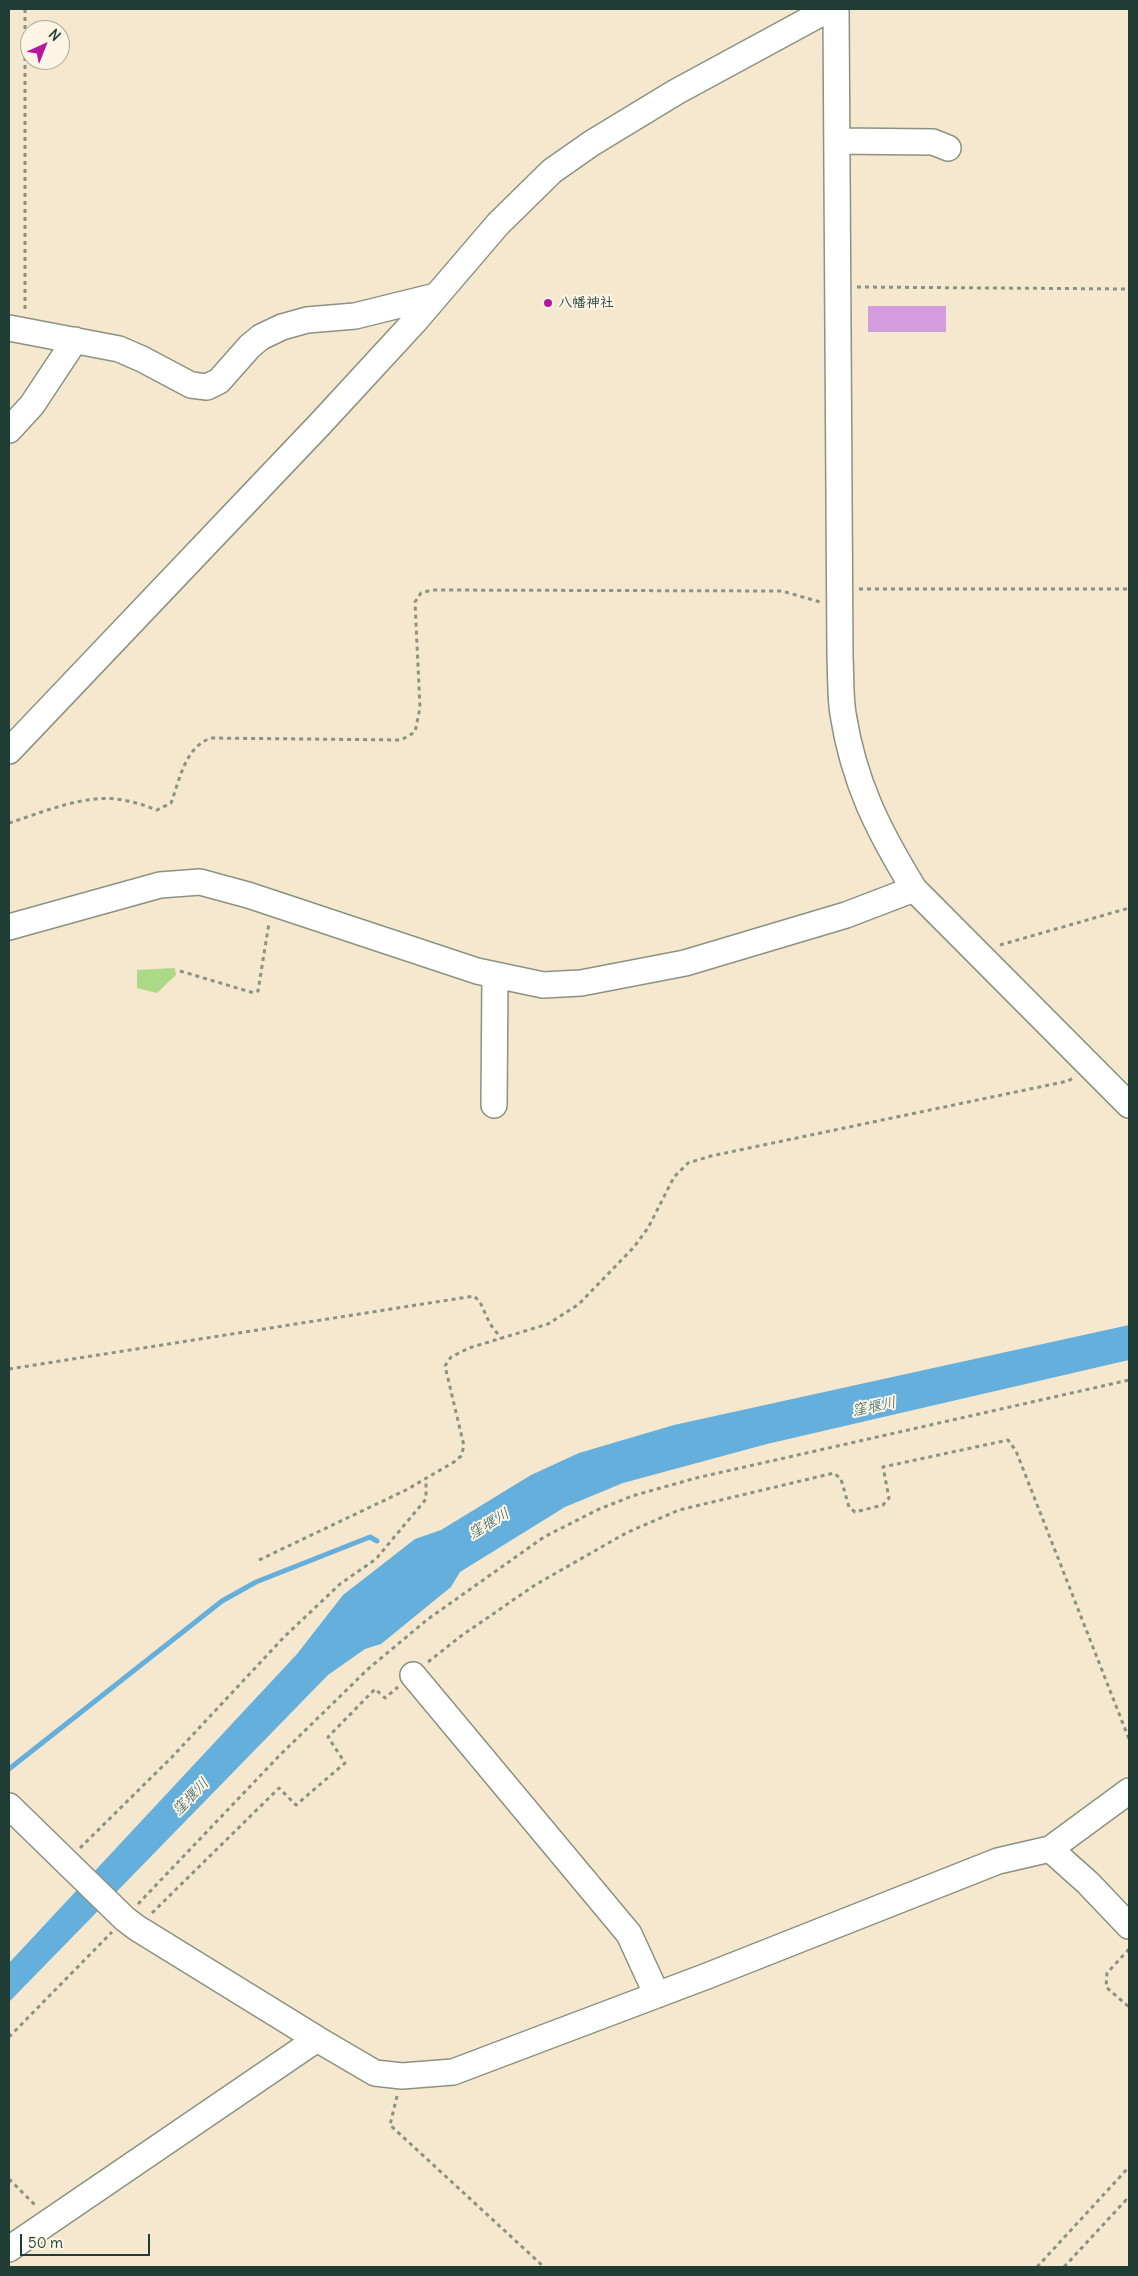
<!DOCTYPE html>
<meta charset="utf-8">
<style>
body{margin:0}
#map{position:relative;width:1138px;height:2276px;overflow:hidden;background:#f6e8ce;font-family:Delius,sans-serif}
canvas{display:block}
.frame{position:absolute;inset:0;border:10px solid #1f3d34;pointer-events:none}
.north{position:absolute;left:20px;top:20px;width:50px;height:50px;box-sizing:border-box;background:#fcf5e5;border:1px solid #a4ab9e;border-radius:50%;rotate:44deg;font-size:14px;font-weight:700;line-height:20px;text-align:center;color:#1f3d34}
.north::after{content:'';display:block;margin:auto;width:18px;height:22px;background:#b5179e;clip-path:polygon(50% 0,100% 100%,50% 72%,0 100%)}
.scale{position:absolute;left:20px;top:2234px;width:130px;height:22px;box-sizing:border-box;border:2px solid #1f3d34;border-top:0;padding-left:6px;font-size:15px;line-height:18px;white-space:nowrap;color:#1f3d34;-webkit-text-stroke:4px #fcf5e5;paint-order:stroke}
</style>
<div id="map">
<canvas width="1138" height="2276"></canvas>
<div class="frame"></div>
<div class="north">N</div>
<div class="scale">50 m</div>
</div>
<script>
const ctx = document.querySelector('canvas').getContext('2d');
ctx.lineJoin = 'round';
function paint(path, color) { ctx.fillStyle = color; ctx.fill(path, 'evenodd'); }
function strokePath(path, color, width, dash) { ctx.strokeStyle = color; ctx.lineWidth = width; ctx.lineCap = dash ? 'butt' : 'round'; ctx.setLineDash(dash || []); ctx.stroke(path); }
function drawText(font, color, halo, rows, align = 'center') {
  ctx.font = font + ' Delius,"Klee One",sans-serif'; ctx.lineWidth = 4; ctx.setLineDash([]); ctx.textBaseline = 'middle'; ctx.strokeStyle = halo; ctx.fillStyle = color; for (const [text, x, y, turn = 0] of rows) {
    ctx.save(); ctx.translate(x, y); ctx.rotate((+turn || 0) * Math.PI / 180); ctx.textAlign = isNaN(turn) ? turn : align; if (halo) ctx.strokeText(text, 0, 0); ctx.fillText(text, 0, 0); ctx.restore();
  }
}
paint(new Path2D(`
 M175 968 176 975 157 993 137 988V970Z`), '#acd986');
paint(new Path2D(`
 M1129 1325V1360L767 1444 623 1483 565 1507 460 1572 451 1587 381 1644 365 1649 328 1675 9 2002V1963L297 1654 343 1595 415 1539 441 1530 531 1475 579 1453 674 1425Z`), '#65afdd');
strokePath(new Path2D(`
 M9 1769 222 1601 256 1582 370 1537 377 1541`), '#65afdd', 5);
paint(new Path2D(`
 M868 306H946V332H868Z`), '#d29cde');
const minor = new Path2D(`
 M836 9 840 657C841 675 840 695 843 714 854 783 878 830 914 889L1129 1105
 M837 141 933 142 948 148
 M9 328 119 349 142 359 191 385 207 387 219 381 250 346 261 337 282 327 307 320 355 316 436 296
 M9 430 32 405 75 340
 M9 751 321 423 415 321 498 224 552 171 592 143 676 92 829 9
 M9 927 160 885 200 882 248 895 477 971 543 985 581 983 685 963 846 915 914 889
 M494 1105 495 975
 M413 1675 629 1934 657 1995
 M9 1806 125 1919 137 1928 317 2039 375 2073 402 2076 453 2072 707 1976 998 1861 1050 1849 1129 1791
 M1050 1849 1088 1883 1129 1926
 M9 2249 317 2039`);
strokePath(minor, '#8a9281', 28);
strokePath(new Path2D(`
 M25 9V311
 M857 287 1129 289
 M859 589H1129
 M9 823C44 812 86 793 123 800 135 802 146 806 157 810L171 803C180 779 185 747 211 738L401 740 415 732 420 708 415 602 421 593 432 590 782 591 820 602
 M1000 945 1129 908
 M180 971 254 993 258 991 269 923
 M9 1369 474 1296 480 1302 490 1324 501 1338
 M259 1560 406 1490 454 1462 461 1456 464 1446 445 1366 451 1357 469 1348 548 1324 579 1304 634 1247 648 1228 674 1177 688 1163 711 1156 1068 1081 1074 1077
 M428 1662 461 1636 535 1585 626 1533 679 1510 834 1473 841 1479 849 1507 855 1512 883 1505 889 1498 883 1467 1008 1440 1016 1451 1129 1739
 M80 1848 172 1757 285 1636 340 1584 376 1559 426 1499V1478
 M138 1904 279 1756 368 1669 428 1619 544 1537 597 1510 632 1496 696 1478 1129 1380
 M152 1913 279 1788 296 1805 345 1763 328 1737 375 1689 385 1698 398 1687
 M1129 1949 1107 1973 1106 1987 1129 2007
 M9 2037 112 1932
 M397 2096 390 2125 544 2267
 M9 2179 37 2207
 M1037 2267 1129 2167
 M1064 2267 1126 2200 1129 2203`), '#8a9281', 3, [4, 4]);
strokePath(minor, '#fff', 25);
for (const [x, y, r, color] of [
 [548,303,5,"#b5179e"]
]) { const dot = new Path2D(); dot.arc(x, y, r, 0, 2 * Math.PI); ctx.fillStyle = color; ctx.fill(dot); strokePath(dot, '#fcf5e5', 2); }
drawText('bold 14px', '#1f3d34', '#fcf5e5', [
 ["八幡神社",558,303]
], 'left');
drawText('italic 15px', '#305a5e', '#fcf5e5', [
 ["窪堰川",874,1407,-12],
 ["窪堰川",489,1524,-31],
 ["窪堰川",191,1797,-46]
]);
</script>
